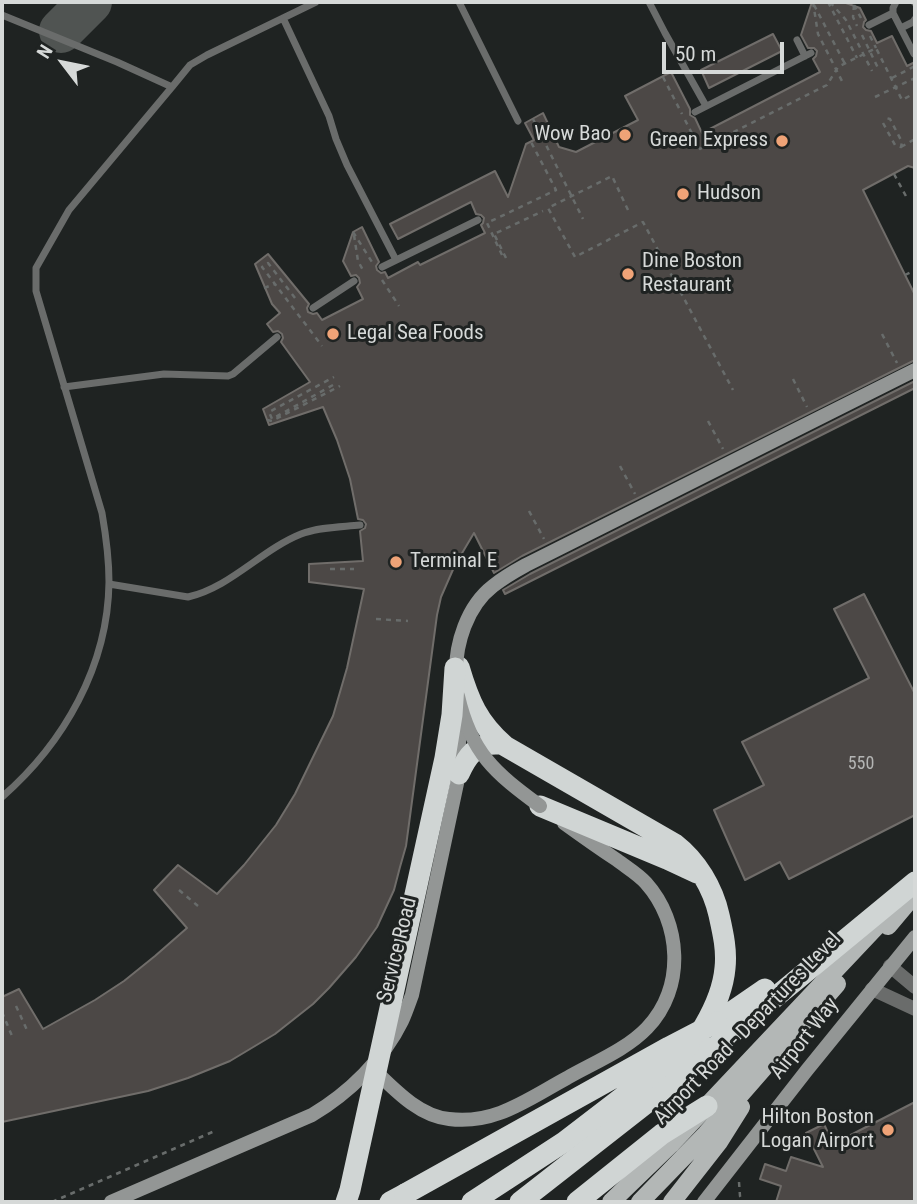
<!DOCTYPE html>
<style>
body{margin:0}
#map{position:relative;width:917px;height:1204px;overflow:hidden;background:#1f2322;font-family:"Roboto Condensed",sans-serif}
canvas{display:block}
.frame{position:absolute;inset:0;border:4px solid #d6d9d8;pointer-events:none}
.north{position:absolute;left:28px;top:28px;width:70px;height:70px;-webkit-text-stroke:5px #1f2322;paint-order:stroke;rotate:302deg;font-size:19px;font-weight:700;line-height:28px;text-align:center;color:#d6d9d8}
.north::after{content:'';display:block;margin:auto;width:24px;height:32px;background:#d6d9d8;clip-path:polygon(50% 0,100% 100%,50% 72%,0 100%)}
.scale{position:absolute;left:662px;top:42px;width:122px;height:32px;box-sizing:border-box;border:4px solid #d6d9d8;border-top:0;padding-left:9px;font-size:21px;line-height:24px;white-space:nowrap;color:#d6d9d8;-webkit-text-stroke:5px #1f2322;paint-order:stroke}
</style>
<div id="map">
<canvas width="917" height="1204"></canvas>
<div class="frame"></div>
<div class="north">N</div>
<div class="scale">50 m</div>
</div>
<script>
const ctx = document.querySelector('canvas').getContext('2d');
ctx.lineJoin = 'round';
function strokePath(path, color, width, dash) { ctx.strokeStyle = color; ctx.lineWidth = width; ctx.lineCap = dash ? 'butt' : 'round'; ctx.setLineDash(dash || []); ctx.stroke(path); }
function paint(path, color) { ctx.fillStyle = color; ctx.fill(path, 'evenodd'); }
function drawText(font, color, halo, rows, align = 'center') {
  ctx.font = font + ' "Roboto Condensed",sans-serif'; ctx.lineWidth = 6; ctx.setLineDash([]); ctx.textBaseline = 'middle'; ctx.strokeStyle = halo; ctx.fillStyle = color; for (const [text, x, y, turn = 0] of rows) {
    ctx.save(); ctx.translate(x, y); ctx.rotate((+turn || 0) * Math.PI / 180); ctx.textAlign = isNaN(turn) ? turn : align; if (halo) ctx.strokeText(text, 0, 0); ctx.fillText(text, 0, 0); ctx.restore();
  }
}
strokePath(new Path2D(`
 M61 31 90 2`), '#505452', 44);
const building = new Path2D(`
 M812 2H843L860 8 866 20 864 22 863 27 866 30 871 31 877 43 892 36 907 66 915 62V168L908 166 863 190 915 295V360L522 556 494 573 474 533 455 565 441 597 437 615 406 846 400 867 394 890 377 927 356 957 329 988 313 1004 275 1034 230 1061 188 1078 148 1091 2 1122V997L19 989 43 1029 95 1000 124 981 155 956 187 928 154 890 178 865 217 894 244 865 276 825 295 794 333 716 347 668 364 589 309 582V564L363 561 360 531 365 528 366 524 363 520 358 519 350 479 337 440 323 407 269 425 263 409 310 382 281 342 283 338 282 334 278 331 273 332 267 324 280 313 272 304 255 264 268 254 309 304 307 308 308 312 313 314 317 313 322 320 363 299 357 287 360 283 359 278 356 275 351 276 343 261 353 232 362 227 379 262 376 266 377 270 381 273 385 272 388 278 418 262 420 265 485 233 481 225 483 223 484 218 481 215 476 214 471 202 398 239 390 224 495 171 508 197 526 144 534 140 525 123 543 113 559 147 576 152 638 120 625 96 671 72 690 109V115L695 118 702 133 820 72 813 59 816 56 817 51 814 48H808L801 35Z
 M773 34 782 51 709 88 701 70Z
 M915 381V388L505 594 503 590 530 574Z
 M864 594 915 694V815L789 879 780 862 745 880 714 810 764 785 742 742 869 678 834 609Z
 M915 1102V1202H776L781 1186 760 1179 765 1164 786 1171 791 1157 823 1167 806 1133 824 1124 833 1144Z`);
paint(building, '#4c4846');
strokePath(building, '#706d6a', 2);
strokePath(new Path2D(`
 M813 2 818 34 844 85
 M828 2 857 58
 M830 2 846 20 872 71
 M814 5 845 64
 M854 5 853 17 857 26
 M854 5 861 18
 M862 35 878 68
 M870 36 876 48
 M663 77 682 114
 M892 78 915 66
 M875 97 915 78
 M533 119 583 219
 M685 120 700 149 827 85 838 67 876 48 902 100 915 93
 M883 123 895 145 901 147 902 142 890 119 886 118
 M901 147 915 139
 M894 174 907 198
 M628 210 612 176 548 208 575 257 643 222 733 390
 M353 232 372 262
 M354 235 358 261 364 272
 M502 255 487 223 556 190 531 142
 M506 258 494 234 543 211
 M905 275 915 270
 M382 280 399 306
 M264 288 275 284
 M295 298 268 263 262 267 322 346
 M882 334 897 363
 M793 379 807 407
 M333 385 272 419 269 412 334 377
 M267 420 272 421 340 386
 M708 421 723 449
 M620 466 635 494
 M529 511 544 539
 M330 569H354
 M376 619 408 621
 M179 890 198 906
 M16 1006 27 1030
 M2 1012 12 1036
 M739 1182 740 1196 743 1202
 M52 1202 217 1130`), '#686c6b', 2.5, [5, 5]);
strokePath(new Path2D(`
 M459 2 518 121
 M649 2 665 33 706 106
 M896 2 893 8V13L914 54
 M914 2 915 3
 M2 15 117 62 172 87 190 65 207 55 316 2
 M283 18 329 116 336 139 347 165 396 260
 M869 25 893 13
 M901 28 913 22 915 19
 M797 40 805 56
 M695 112 811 53
 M382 267 478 220
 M313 308 354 281
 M64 387 164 374 228 376 233 374 277 337
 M109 584 188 597C231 587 261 550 301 534 319 527 341 527 360 525
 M2 797C64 743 108 666 109 582 109 559 106 536 102 513L36 291V268L69 210 172 87`), '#6a6c6b', 7);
strokePath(new Path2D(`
 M890 966 915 987
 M872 989 915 1009`), '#6a6c6b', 14);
strokePath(new Path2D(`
 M371 1067C393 1088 418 1116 449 1119 495 1125 528 1099 567 1078 593 1063 626 1050 647 1028 686 988 681 922 646 883 638 874 626 867 617 860 599 848 582 836 564 823
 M111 1202 312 1115C349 1093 383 1060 402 1021 406 1012 409 1003 412 995L459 774V721
 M704 1202 807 1070 915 937`), '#939695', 14);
strokePath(new Path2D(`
 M888 926 915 894
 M611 1202 671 1144 890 912
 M640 1202 706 1134 837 984
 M672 1202 719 1142 741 1107`), '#b3b7b6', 18);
strokePath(new Path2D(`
 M459 667C469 701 478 723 505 746L675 844C697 861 713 888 719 915 723 933 727 950 725 968 721 1015 680 1061 653 1098
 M459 774C467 756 476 743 498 744
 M540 806 667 859 697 873
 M717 1022 765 989
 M390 1202 405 1194
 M520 1202 653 1098 915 882
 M577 1202 662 1134 707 1106`), '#d0d5d4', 21);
strokePath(new Path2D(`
 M456 676C455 644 467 606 493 586 503 578 515 571 526 565L915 370
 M458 696C471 753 495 773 540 806`), '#939695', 14);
strokePath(new Path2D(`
 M405 1194 669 1047 717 1022
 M346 1202 350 1190 445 758 452 715 455 668
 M472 1202 564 1142 689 1046`), '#d0d5d4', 21);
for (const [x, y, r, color] of [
 [625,135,7,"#efa377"],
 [782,141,7,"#efa377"],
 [683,194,7,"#efa377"],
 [628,274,7,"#efa377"],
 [333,334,7,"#efa377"],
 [396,562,7,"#efa377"],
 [888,1130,7,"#efa377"]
]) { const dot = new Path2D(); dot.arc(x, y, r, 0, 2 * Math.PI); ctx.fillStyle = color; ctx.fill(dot); strokePath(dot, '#1f2322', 2.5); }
drawText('18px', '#b4b5b4', null, [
 ["550",861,764]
]);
drawText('21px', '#d6d9d8', '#1f2322', [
 ["Wow Bao",611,135,"right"],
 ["Green Express",768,141,"right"],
 ["Hudson",697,194],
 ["Dine Boston",642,262],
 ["Restaurant",642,286],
 ["Legal Sea Foods",347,334],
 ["Terminal E",410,562],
 ["Hilton Boston",874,1118,"right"],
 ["Logan Airport",874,1142,"right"]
], 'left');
drawText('21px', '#d6d9d8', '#1f2322', [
 ["Service Road",398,950,-76],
 ["Airport Road - Departures Level",748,1029,-46],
 ["Airport Way",805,1039,-52]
]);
</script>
